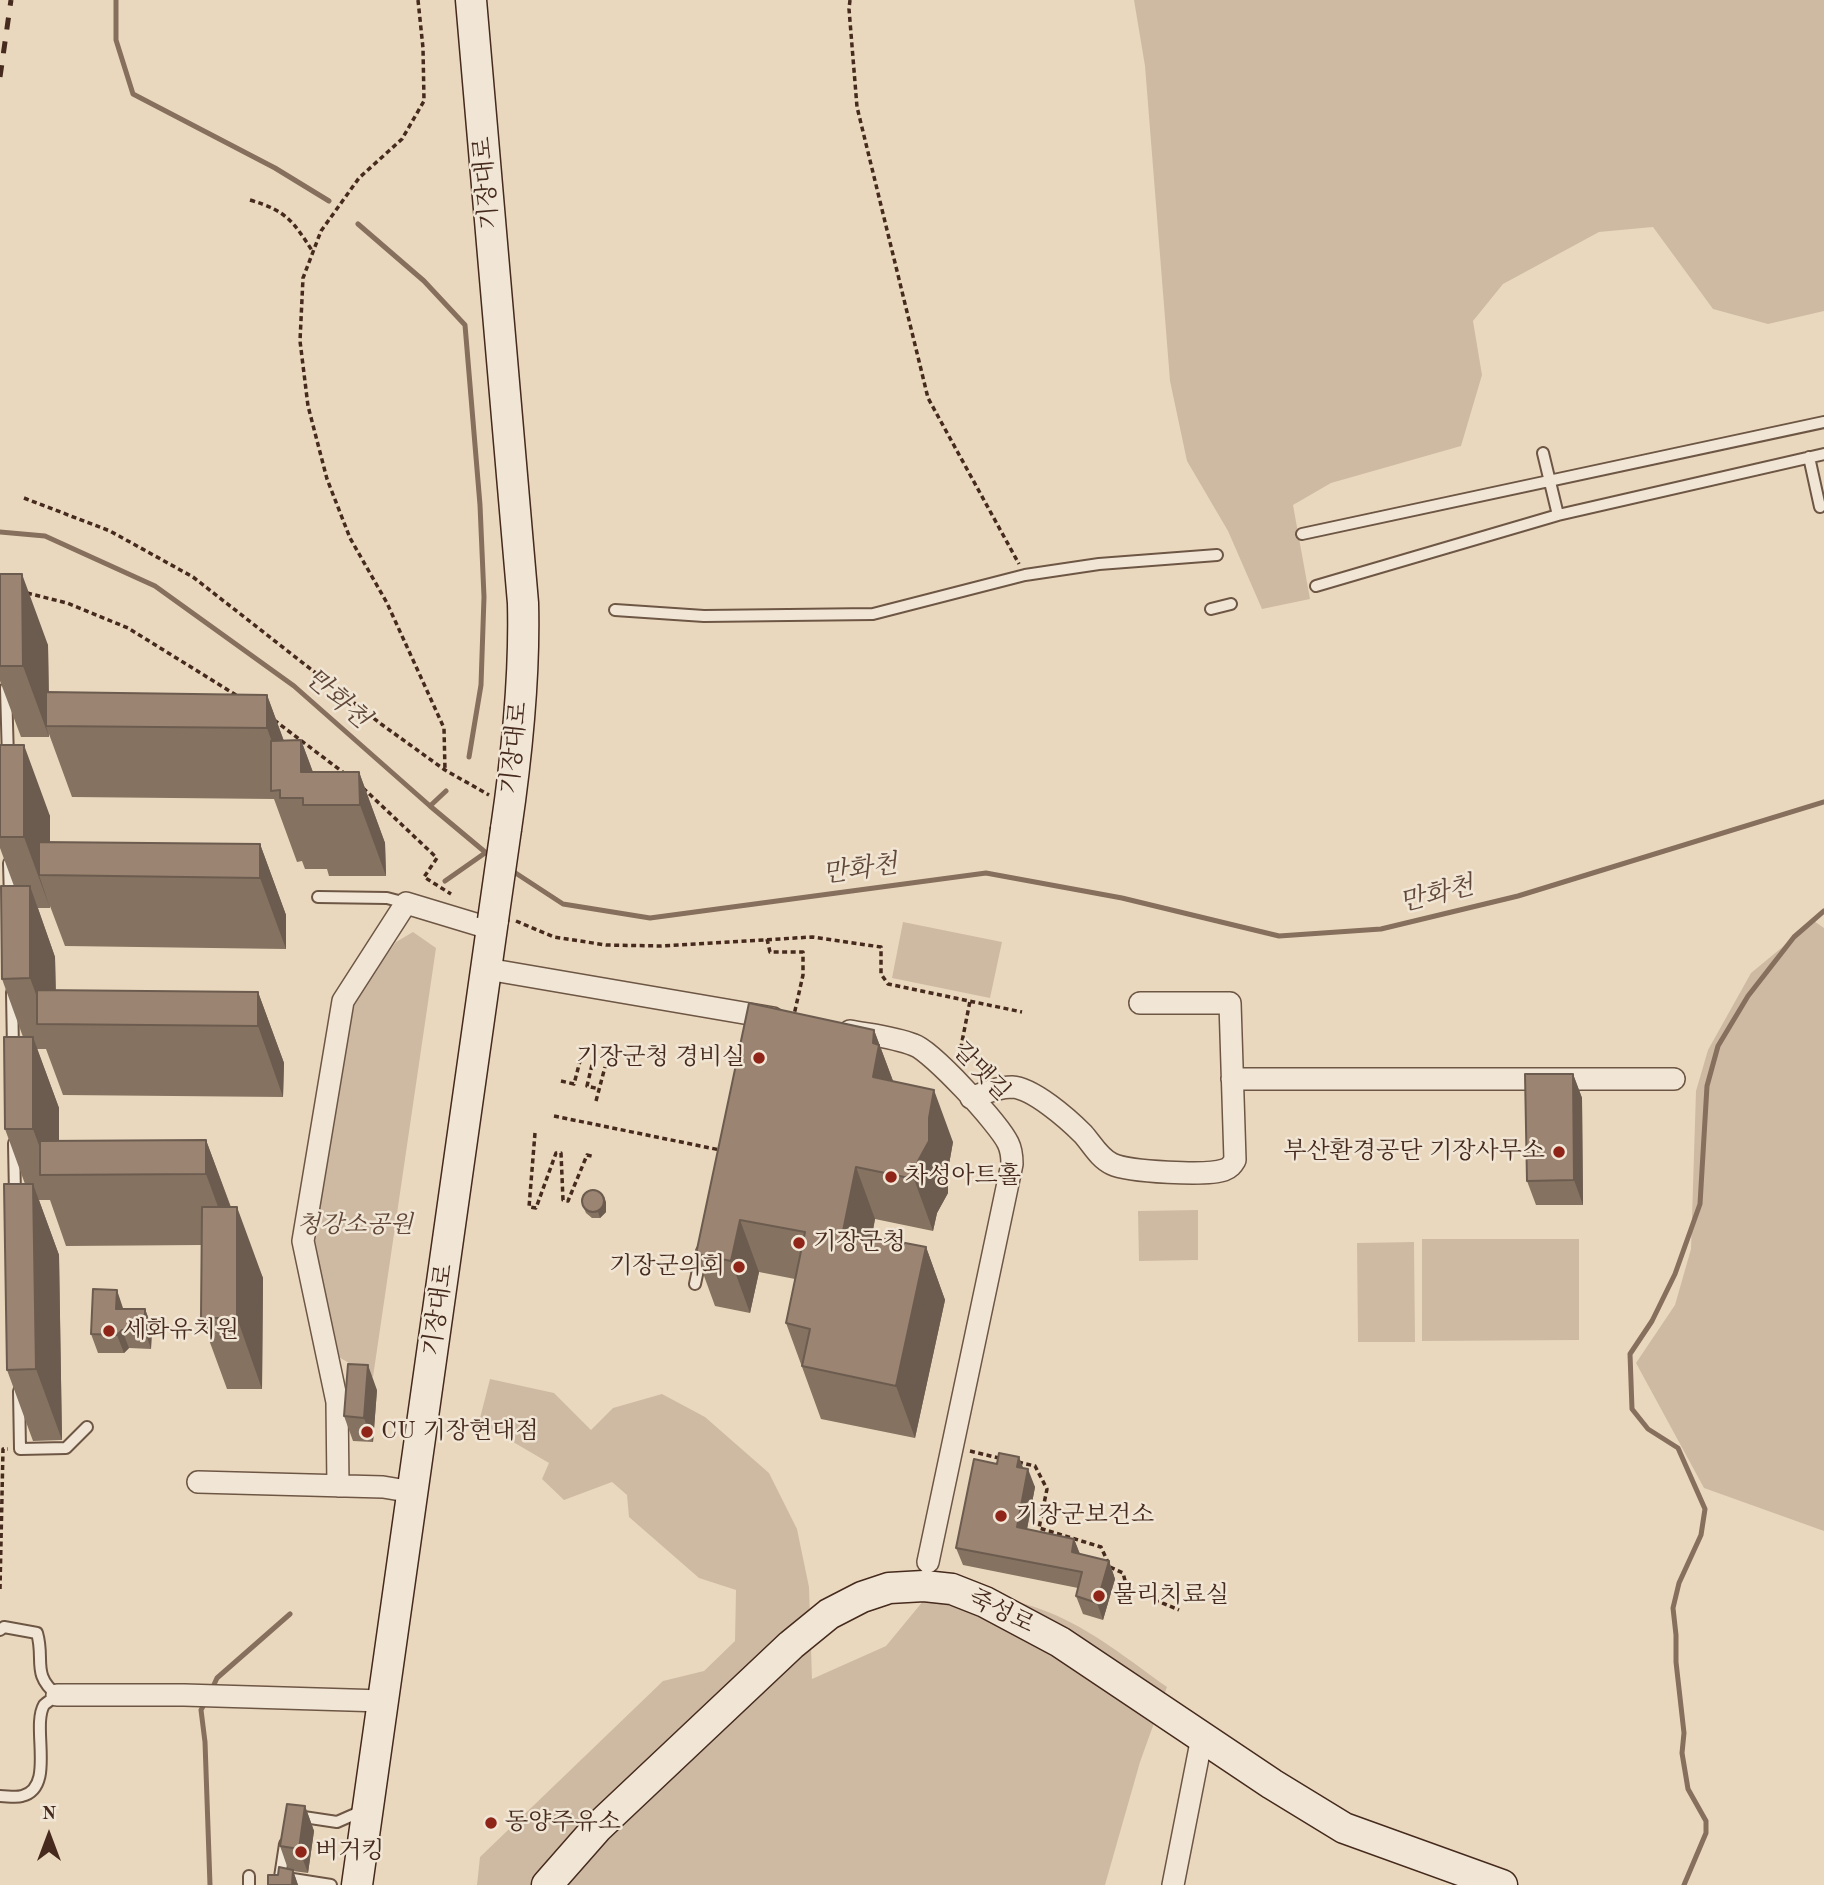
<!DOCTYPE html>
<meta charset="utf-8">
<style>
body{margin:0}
#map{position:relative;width:1824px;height:1885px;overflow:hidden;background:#ead8be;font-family:"Old Standard TT",serif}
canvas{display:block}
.north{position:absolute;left:14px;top:1801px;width:70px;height:70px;-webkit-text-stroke:5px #f1e6d5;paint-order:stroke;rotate:0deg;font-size:19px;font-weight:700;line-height:28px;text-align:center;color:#452a1d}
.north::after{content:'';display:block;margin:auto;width:24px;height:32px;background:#452a1d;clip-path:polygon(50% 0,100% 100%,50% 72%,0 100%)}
</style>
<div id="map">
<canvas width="1824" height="1885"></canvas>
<div class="north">N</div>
</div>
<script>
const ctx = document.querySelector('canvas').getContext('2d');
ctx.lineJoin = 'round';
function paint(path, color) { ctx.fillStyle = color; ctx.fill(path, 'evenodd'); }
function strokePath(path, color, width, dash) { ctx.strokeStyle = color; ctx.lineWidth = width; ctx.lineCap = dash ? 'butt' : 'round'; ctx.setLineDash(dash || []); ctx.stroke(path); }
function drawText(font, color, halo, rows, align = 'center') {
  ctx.font = font + ' "Old Standard TT","Noto Serif KR",serif'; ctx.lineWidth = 5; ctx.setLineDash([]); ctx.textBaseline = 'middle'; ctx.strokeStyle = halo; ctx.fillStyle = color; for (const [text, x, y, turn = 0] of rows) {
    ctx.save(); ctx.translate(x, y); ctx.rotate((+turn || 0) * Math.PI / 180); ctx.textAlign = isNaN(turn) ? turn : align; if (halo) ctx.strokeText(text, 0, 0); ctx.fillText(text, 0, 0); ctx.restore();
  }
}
paint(new Path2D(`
 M1134 0H1824V311L1768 324 1713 309 1653 227 1599 232 1503 284 1473 321 1482 375 1461 446 1331 483 1293 505 1310 599 1262 609 1228 531 1187 461 1170 381 1145 66Z
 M1814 921 1824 928V1531L1704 1488 1636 1363 1675 1305 1691 1249 1696 1091 1708 1050 1751 973Z
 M903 922 1002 942 990 998 892 978Z
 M413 932 436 948 373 1377 337 1356 313 1242 351 1004 396 942Z
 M1198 1210V1260L1139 1261 1138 1211Z
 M1422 1239H1579V1340L1422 1341Z
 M1414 1242 1415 1342H1358L1357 1243Z
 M490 1379 554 1393 591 1430 613 1408 662 1394 705 1417 769 1473 797 1529 809 1587 812 1679 886 1646 938 1583C974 1591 1013 1598 1048 1612 1091 1629 1129 1660 1167 1687L1140 1762 1105 1885H477L480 1857 663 1681 704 1671 735 1641 736 1590 699 1578 629 1517 627 1495 612 1482 564 1500 542 1479 549 1463 479 1422Z`), '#cebaa3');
strokePath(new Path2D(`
 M116 0V40L133 94 275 168 329 201
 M358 224 424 281 465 325 480 505 484 597 481 685 469 757
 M0 532 45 536 155 586 294 686 430 806 491 857
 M430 806 446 791
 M511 870 563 904 650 918 986 873 1122 898 1279 936 1381 929 1518 896 1824 802
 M445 881 485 853
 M212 1689 217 1678 290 1614
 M206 1701 201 1710 205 1742 210 1885
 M1684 1885 1706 1833V1821L1688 1789 1682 1753 1684 1733 1676 1662V1635L1673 1608 1679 1583 1701 1535 1705 1509 1678 1448 1648 1429 1632 1409 1630 1354 1652 1321 1675 1274 1700 1204 1707 1086 1718 1046 1748 996 1794 937 1824 911`), '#866f5d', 5);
const lane = new Path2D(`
 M1543 453 1558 515
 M1809 457 1820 507
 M1302 534 1824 422
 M1316 586 1558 515 1824 454
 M1211 609 1231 604
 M615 610 704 616 873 614 1025 575 1099 564 1217 555
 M6 688 8 759
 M9 863 10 899
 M318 897 387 898 406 903
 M12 992 13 1050
 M14 1143 15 1196
 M695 1284 702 1251
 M19 1391 20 1449 66 1448 87 1427
 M0 1630 4 1627 37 1633C45 1660 31 1674 57 1695 54 1698 47 1702 44 1705 31 1727 56 1788 22 1796 16 1798 7 1796 0 1796
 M297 1816 337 1822 362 1811
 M285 1844 280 1877 331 1885
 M249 1876V1885`);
const street = new Path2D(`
 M487 969 773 1018
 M850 1031C871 1035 894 1037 914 1045 932 1051 999 1124 1008 1143 1011 1149 1012 1157 1012 1164L928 1562
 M1232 1079H1674
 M971 1098C984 1093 998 1087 1012 1087 1033 1088 1068 1119 1083 1134 1092 1144 1099 1158 1112 1164 1129 1172 1207 1176 1224 1170 1230 1168 1232 1165 1235 1160L1230 1003H1140
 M198 1482 383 1487 413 1492
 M338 1486 337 1402 303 1241 343 1001 406 903 492 929
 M57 1695H184L383 1701
 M1173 1885 1202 1737`);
const secondary = new Path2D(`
 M471 0 523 603C525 679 517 754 506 829
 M357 1885 493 920
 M547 1885 597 1828 791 1645 829 1614 862 1597 889 1588 924 1586 952 1589 985 1602 1060 1642 1272 1784 1344 1828 1502 1885`);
strokePath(lane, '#6e5645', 14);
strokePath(street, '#6e5645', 24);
strokePath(secondary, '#452a1d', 33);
strokePath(new Path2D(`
 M418 0 423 48 424 101 402 139 359 178 321 231 303 278 300 341 308 406 327 479 350 538 387 603 444 728 445 770
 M850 0 849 9 857 107 928 398 1019 564
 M250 200C287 211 293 221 313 252
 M24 498 110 531 193 577 381 724 445 770 489 795
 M27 593 67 603 128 628 236 695
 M274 720 344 773
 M363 788 437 858 424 877 451 894
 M516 921 554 937 606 945 661 946 812 937 881 947V974L888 984 1022 1012
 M767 939 770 952H803V975L794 1015
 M959 1057 970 1001
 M592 1065 587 1086 599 1089
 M561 1081 574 1084 580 1061
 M596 1101 605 1067
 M554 1116 720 1150
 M535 1133 529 1207 536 1208 556 1153H561L563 1200 568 1201 587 1155 595 1157
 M970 1451 1003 1459
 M1018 1462 1035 1466 1047 1489 1039 1528 1101 1547 1110 1567 1123 1573 1127 1588 1179 1610
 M0 1589 3 1449H8`), '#452a1d', 3.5, [5, 3.5]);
strokePath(lane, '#f1e6d5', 10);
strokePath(street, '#f1e6d5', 21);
strokePath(secondary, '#f1e6d5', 30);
strokePath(new Path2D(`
 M0 77 11 0`), '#452a1d', 5, [12, 12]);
const secondaryBridge = new Path2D(`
 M493 920 506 829`);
strokePath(secondaryBridge, '#452a1d', 33, []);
strokePath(secondaryBridge, '#f1e6d5', 30);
paint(new Path2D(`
 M0 574 48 645 49 692 267 695 284 741 301 740 313 772H359L385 843 386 876H329L327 869H305L302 861 297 862 274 799 72 797 49 734V737H21L0 681Z
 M0 745 50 816V842L260 844 286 915V949L65 946 50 906V908H38L55 957 56 990 258 992 284 1063 283 1097 63 1095 46 1049H37L59 1108V1141L206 1140 231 1207 263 1278 262 1389H227L201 1318V1245L66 1246 50 1200H39L59 1255 62 1440 33 1441 7 1370 25 1184 5 1129 23 1037 2 979 14 886 0 848Z
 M874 1030 893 1081 953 1142 948 1170V1193L937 1213 933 1231 875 1219 872 1237 926 1247 945 1300 915 1438 821 1419 786 1323 795 1279 759 1272 750 1313 715 1306 696 1254Z
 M1573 1074 1582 1098 1583 1205H1536L1527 1181Z
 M606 1202V1212L600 1218H592L586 1213 583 1206Z
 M123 1309H145L152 1328 151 1349 129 1348 124 1353H98L91 1334Z
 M377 1390 373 1442 353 1441 344 1416Z
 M997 1464 1023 1468 1035 1487 1027 1529 1074 1539 1080 1554 1109 1561 1115 1579 1103 1620 1083 1614 1076 1596 1078 1588 963 1565 956 1548Z
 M305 1806 314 1831 308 1873 293 1871 298 1885H268L278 1875 288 1869 280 1846Z`), '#857261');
paint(new Path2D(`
 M22 574 48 645 49 726H46L49 737 23 666Z
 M267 695 293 766 292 799 267 728Z
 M301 740 325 805 301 772Z
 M24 745 50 816V876L39 875 50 908 24 837Z
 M359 772 385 843 386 876 360 805Z
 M260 844 286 915V949L260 878Z
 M30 886 55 957 56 1024H47L30 978Z
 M258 992 284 1063 283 1097 258 1026Z
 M874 1030 899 1097 873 1077V1043Z
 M33 1037 59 1108V1175H50L33 1129Z
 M1573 1074 1582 1098 1583 1205 1574 1180Z
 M934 1090 953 1142 948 1170V1193L937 1213 933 1231 914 1179Z
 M206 1140 232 1211V1245L206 1174Z
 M856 1167 875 1219 862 1283 843 1231Z
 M33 1184 59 1255 62 1440 36 1369Z
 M604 1196 606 1202V1212L600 1218 598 1212Z
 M237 1207 263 1278 262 1389 237 1318Z
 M740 1220 759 1272 750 1313 731 1261Z
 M926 1247 945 1300 915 1438 896 1386Z
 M117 1290 123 1308V1327L116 1309Z
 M145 1309 152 1328 151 1349 145 1331Z
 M122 1330 129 1348 124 1353 117 1335Z
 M368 1365 377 1390 373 1442 364 1418Z
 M1019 1457 1026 1475 1017 1467Z
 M1028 1469 1035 1487 1024 1545 1017 1527Z
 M1074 1539 1081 1557 1072 1552Z
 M1109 1561 1115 1579 1103 1620 1097 1603Z
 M305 1806 314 1831 308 1873 299 1849Z
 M293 1870 298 1885H292Z`), '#6c5c4f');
const building = new Path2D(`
 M0 574H22L23 666H0Z
 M46 692 267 695V728L46 726Z
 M301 740V772H359L360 805H303V798H280V790L271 791V741Z
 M0 745H24V837H0Z
 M39 842 260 844V878L39 875Z
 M1 886H30V978L2 979Z
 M37 990 258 992V1026L37 1024Z
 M749 1003 874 1030 873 1043 879 1045 873 1077 934 1090 929 1118V1141L918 1161 914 1179 856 1167 843 1231 926 1247 896 1386 802 1366 810 1329 786 1323 805 1232 740 1220 731 1261 696 1254Z
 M4 1037H33V1129H5Z
 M1525 1074H1573L1574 1180 1527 1181Z
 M206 1140V1174L40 1175V1141Z
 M4 1184H33L36 1369 7 1370Z
 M582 1201a11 11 0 1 1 22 0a11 11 0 1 1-22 0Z
 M202 1207H237V1318H201Z
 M93 1289 117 1290 116 1309H145V1331L122 1330 117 1335 91 1334Z
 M348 1364 368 1365 364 1418 344 1416Z
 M999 1453 1019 1457 1017 1467 1028 1469 1017 1527 1074 1539 1072 1552 1109 1561 1097 1603 1076 1596 1082 1572 956 1548 974 1459 997 1464Z
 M287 1804 305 1806 299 1849 280 1846Z
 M279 1867 293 1870 292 1885H268V1875H278Z`);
paint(building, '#9b8471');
strokePath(building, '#6c5c4f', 2);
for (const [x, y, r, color] of [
 [759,1058,7,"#8f2418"],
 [1559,1152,7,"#8f2418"],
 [891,1177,7,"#8f2418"],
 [799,1243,7,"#8f2418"],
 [739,1267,7,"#8f2418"],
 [109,1331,7,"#8f2418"],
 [367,1432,7,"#8f2418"],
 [1001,1516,7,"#8f2418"],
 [1099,1596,7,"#8f2418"],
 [491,1823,7,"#8f2418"],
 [301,1852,7,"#8f2418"]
]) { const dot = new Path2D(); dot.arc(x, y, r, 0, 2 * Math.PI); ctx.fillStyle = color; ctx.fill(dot); strokePath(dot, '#f1e6d5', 2.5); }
drawText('24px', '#452a1d', '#f1e6d5', [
 ["기장대로",487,183,-95],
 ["기장대로",515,748,-84],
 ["갈맷길",981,1072,46],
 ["기장대로",439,1310,-82],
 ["죽성로",1001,1612,26]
]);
drawText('24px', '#452a1d', '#f1e6d5', [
 ["기장군청 경비실",745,1058,"right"],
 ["부산환경공단 기장사무소",1545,1152,"right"],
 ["차성아트홀",905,1177],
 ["기장군청",813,1243],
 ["기장군의회",725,1267,"right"],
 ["세화유치원",123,1331],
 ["CU 기장현대점",381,1432],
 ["기장군보건소",1015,1516],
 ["물리치료실",1113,1596],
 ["동양주유소",505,1823],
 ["버거킹",315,1852]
], 'left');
drawText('italic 24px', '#604738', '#f1e6d5', [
 ["청강소공원",355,1226]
]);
drawText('italic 26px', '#604738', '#f1e6d5', [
 ["만화천",337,699,41],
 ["만화천",860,870,-8],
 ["만화천",1437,895,-14]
]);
</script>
